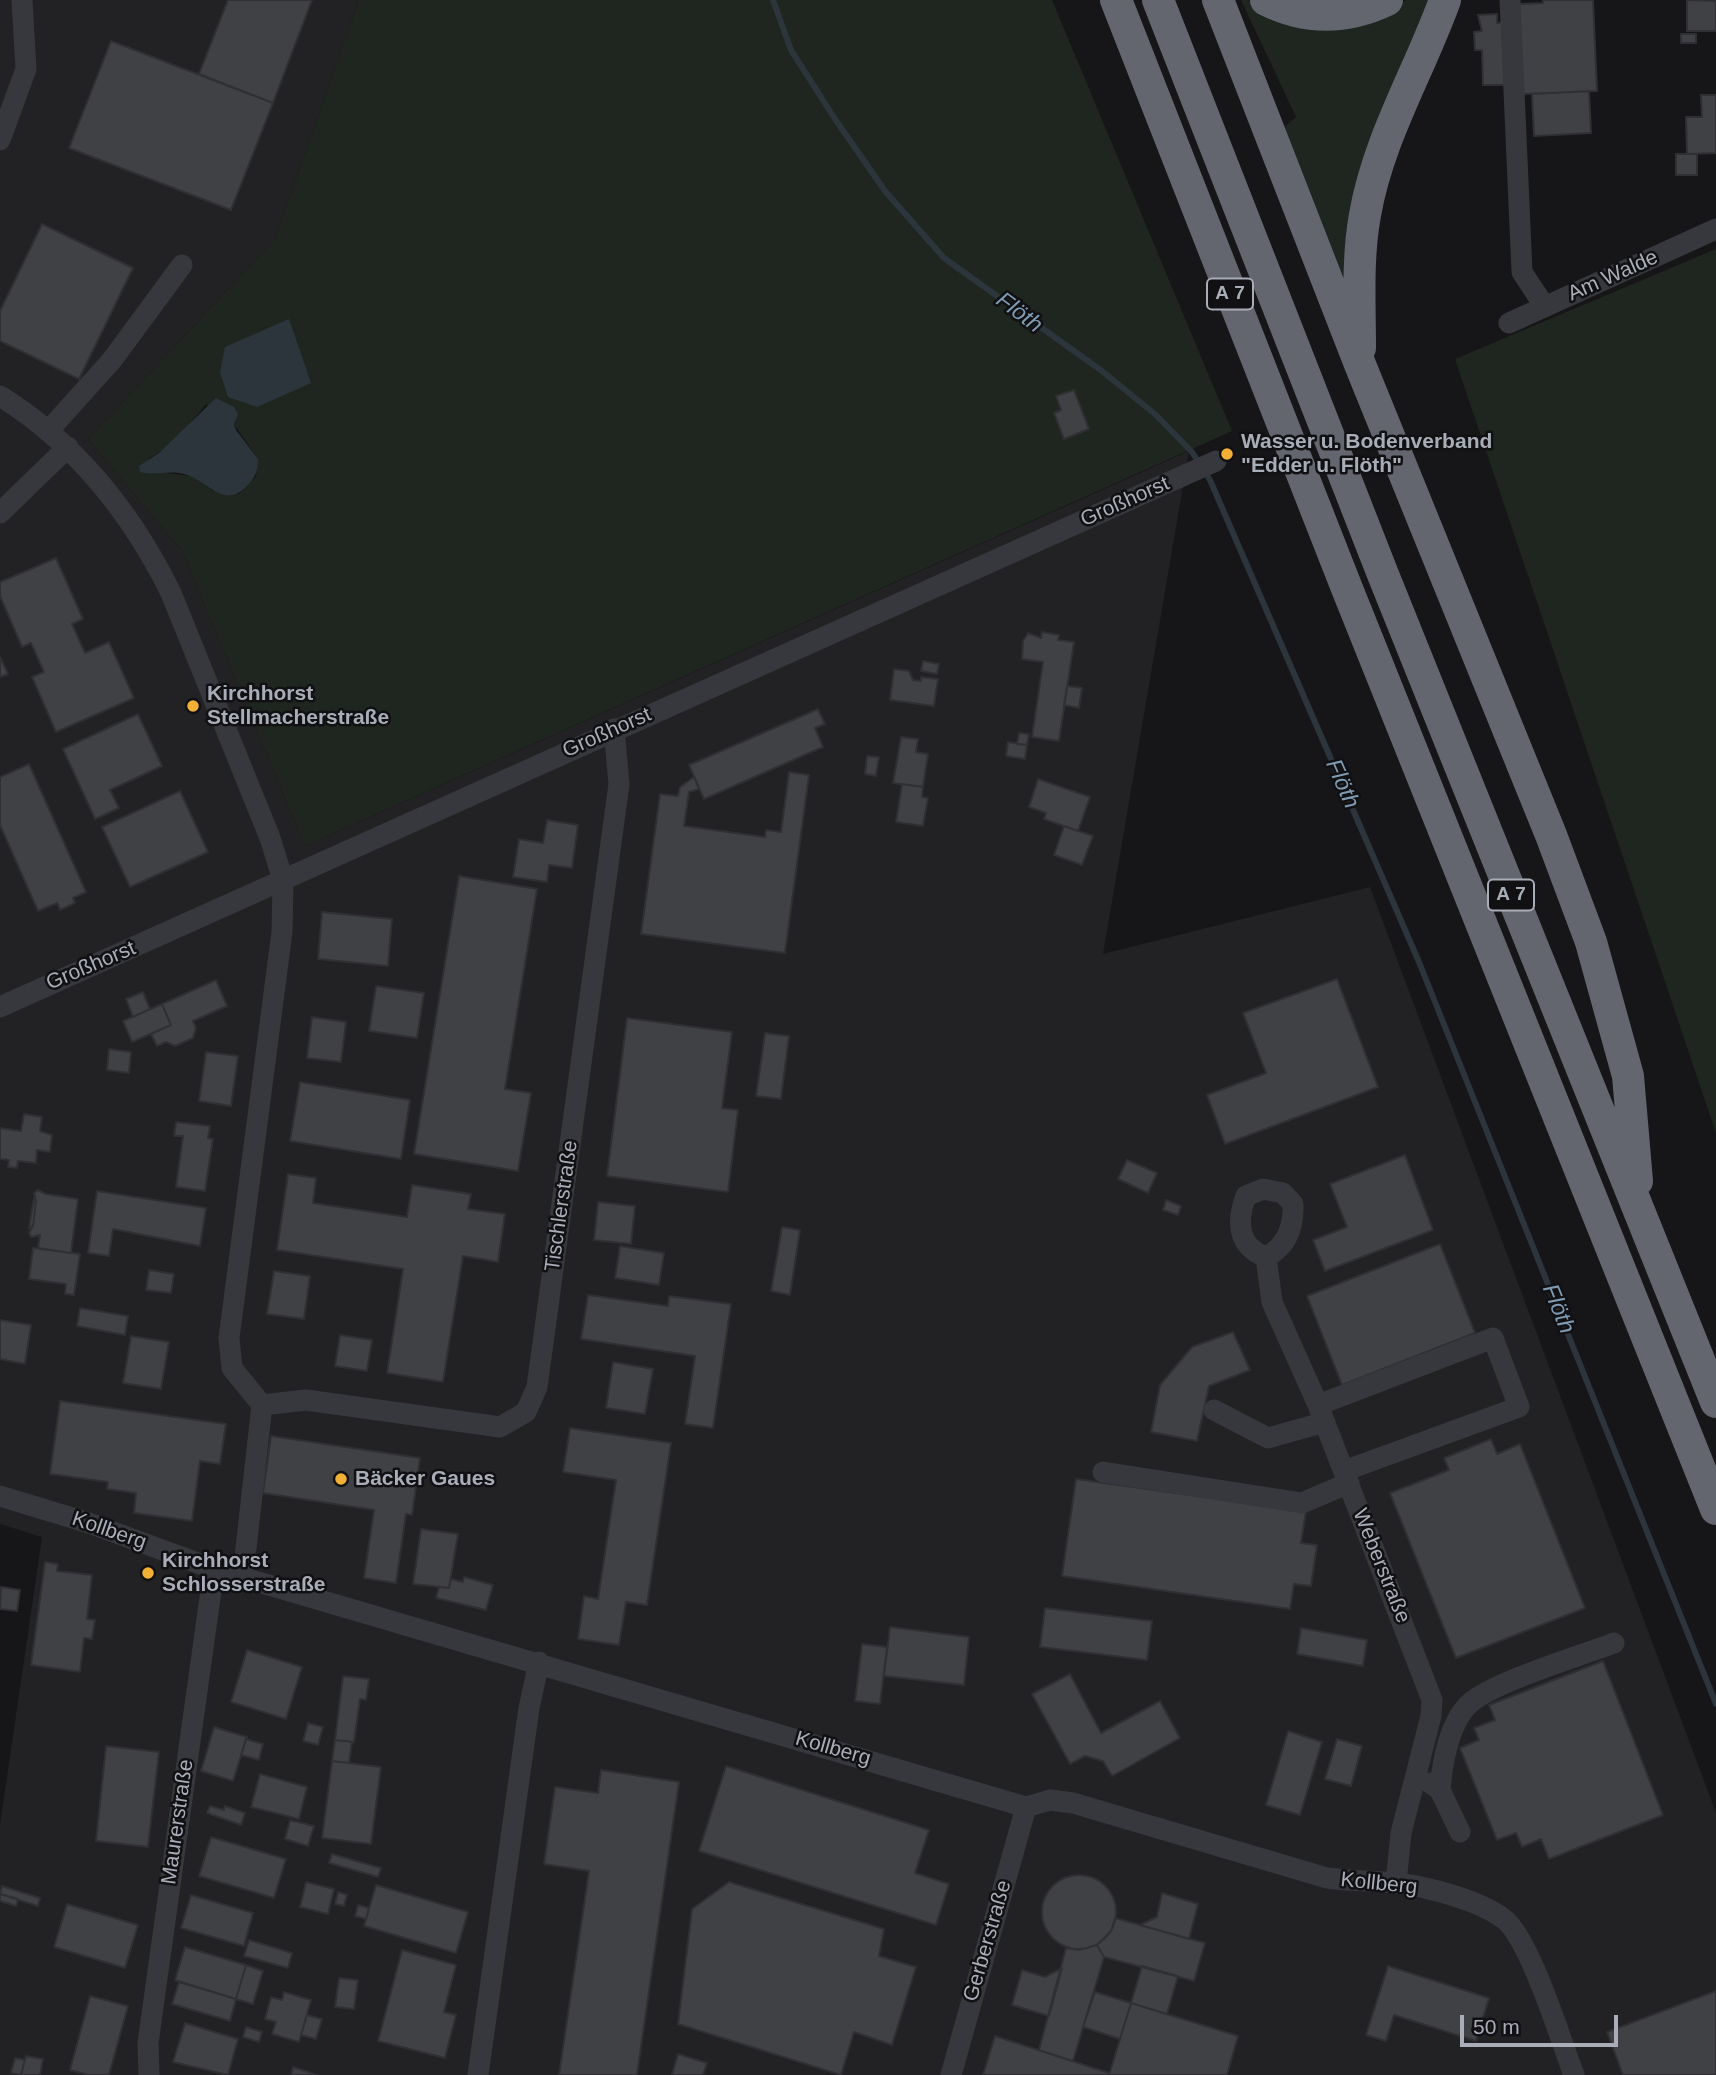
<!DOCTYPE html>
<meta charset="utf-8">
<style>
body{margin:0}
#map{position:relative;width:1716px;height:2075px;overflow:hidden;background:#161618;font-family:Arial,sans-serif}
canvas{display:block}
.scale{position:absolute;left:1460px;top:2015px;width:158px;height:32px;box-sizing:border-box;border:4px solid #a8adb8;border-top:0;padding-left:9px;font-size:21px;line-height:24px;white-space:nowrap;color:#a8adb8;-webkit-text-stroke:5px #111113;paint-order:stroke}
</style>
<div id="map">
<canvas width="1716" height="2075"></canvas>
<div class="scale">50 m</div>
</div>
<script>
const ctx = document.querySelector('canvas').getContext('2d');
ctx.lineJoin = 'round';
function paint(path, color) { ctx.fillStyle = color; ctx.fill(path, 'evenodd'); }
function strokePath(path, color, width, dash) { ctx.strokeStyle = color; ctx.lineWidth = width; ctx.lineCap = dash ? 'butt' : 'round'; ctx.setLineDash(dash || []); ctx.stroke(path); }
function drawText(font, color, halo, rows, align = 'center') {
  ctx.font = font + ' Arial,sans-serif'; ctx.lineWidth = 5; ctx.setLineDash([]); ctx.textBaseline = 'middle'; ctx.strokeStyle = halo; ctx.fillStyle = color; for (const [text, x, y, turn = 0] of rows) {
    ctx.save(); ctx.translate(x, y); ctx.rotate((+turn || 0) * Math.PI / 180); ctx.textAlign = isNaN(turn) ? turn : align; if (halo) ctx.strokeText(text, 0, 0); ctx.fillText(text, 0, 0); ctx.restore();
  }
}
paint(new Path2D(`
 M0 0H359L275 239 88 439 182 551 305 846 1189 451 1103 954 1370 887 1716 1813V2075H0V1825L42 1537 0 1524Z`), '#222225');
paint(new Path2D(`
 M359 0H1052L1232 431 305 846 182 551 88 439 275 239ZM206 404 234 424 258 459 256 477 239 494 213 491 192 476 166 473 148 459C171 448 190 424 206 404Z
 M1241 0H1248L1262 12 1373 19 1406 0H1434L1348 293 1283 128 1296 117Z
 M1716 249V1133L1455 359Z`), '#1e261f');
paint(new Path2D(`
 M289 319 311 383 257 407 228 397 220 372 225 347Z
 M216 398 234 407 238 414 234 424 236 430 258 459C258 472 255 478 246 487 223 510 206 479 184 474 169 470 155 476 140 472L139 466 159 453Z`), '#2c353c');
strokePath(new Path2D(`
 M773 0 791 50 835 119 885 191 944 258 1102 371 1156 415 1192 452 1210 480 1419 962 1716 1704`), '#2c353c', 6);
const building = new Path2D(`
 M228 0H312L273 103 199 74Z
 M1543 0H1593L1597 91 1523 94 1519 4 1543 3Z
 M1687 0 1716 1V31H1687Z
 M1497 14V23H1503L1505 85H1483L1482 50H1475L1474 32 1482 31 1478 15Z
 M1681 34H1696V43H1681Z
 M111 41 273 103 231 210 69 148Z
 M1589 91 1591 133 1534 136 1532 94Z
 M1701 95H1716V153L1687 154 1686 117H1702Z
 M1676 154H1697V175H1676Z
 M42 224 133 268 79 379 0 341V311Z
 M1074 390 1089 429 1064 439 1054 413 1061 410 1056 396Z
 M56 558 83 619 72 624 85 653 109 642 134 698 56 732 32 677 44 672 31 643 22 647 0 596V582Z
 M1042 632 1059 635 1058 640 1074 642 1059 741 1032 737 1043 662 1022 659 1023 641 1028 633 1041 638Z
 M0 657 8 674 0 677Z
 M923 661 939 664 937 674 921 671Z
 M894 669 909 671 913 680 921 681V677L938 679 934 706 890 700Z
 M1067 686 1082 688 1079 708 1064 705Z
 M818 709 825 724 815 728 823 747 704 799 689 765Z
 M138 714 162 766 110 790 119 808 95 819 63 749Z
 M1019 733 1029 734 1027 745 1017 744Z
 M901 737 918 739 916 752 928 754 923 787 893 783Z
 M1008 742 1027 745 1025 759 1006 756Z
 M867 756 879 757 876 776 865 774Z
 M29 764 86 892 73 898 75 903 60 910 57 903 38 911 0 825V777Z
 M789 772 809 775 785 953 641 934 660 794 678 796 680 787 694 777 699 789 689 792 684 826 765 837 766 830 781 832Z
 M1038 779 1090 797 1078 831 1044 819 1046 813 1029 807Z
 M902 784 923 787 922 797 928 798 923 826 896 822Z
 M180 791 208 852 130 887 102 827Z
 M547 820 578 825 572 868 549 865 547 882 513 877 519 839 543 843Z
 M1064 826 1093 836 1082 865 1054 855Z
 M459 876 537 889 505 1089 531 1093 518 1171 414 1154Z
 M322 912 392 919 388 966 318 959Z
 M1337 979 1378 1087 1225 1144 1207 1095 1266 1073 1243 1013Z
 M216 980 227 1006 193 1021 196 1028 193 1038 175 1046 166 1042 157 1046 151 1034 171 1025 162 1004Z
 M376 986 424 993 417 1038 369 1031Z
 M143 992 150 1009 133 1017 126 999Z
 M162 1004 171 1025 132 1042 123 1021Z
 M312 1017 346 1022 341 1062 307 1058Z
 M627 1018 732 1032 722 1108 738 1110 728 1192 607 1176Z
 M765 1033 789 1036 781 1099 756 1096Z
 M109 1049 131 1052 129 1073 107 1070Z
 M206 1052 238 1056 231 1106 199 1101Z
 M300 1082 410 1100 401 1159 290 1141Z
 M24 1114 42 1117 40 1131 52 1135 50 1152 37 1150 36 1163 18 1161 17 1168 8 1167 9 1160 0 1159V1128L21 1131Z
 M176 1122 210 1126 208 1138 213 1139 205 1191 176 1187 183 1136H174Z
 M1405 1155 1433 1230 1325 1271 1313 1240 1347 1227 1330 1184Z
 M1127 1160 1157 1173 1148 1193 1118 1179Z
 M288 1174 316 1178 313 1203 407 1217 412 1185 471 1194 468 1209 505 1214 498 1262 463 1256 443 1382 387 1373 403 1269 277 1250Z
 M38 1190 46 1194 78 1199 71 1253 38 1248 40 1235 31 1237 29 1233 33 1226 36 1201 34 1193Z
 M97 1191 206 1208 200 1246 113 1229 109 1256 88 1253Z
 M34 1198 36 1201 33 1226 29 1228Z
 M1166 1200 1181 1206 1178 1215 1163 1210Z
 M598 1202 635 1206 631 1244 594 1240Z
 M782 1227 800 1230 790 1295 771 1291Z
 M1440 1244 1475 1333 1342 1385 1307 1296Z
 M620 1246 664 1253 659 1285 615 1278Z
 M33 1248 80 1254 74 1295 65 1294 66 1284 29 1279Z
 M149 1270 174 1274 171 1293 146 1290Z
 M274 1271 310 1276 304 1319 267 1314Z
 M588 1295 668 1306 669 1296 731 1304 713 1428 685 1424 695 1356 581 1339Z
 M80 1308 128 1316 125 1335 77 1326Z
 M0 1320 31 1325 25 1364 0 1359Z
 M1233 1332 1250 1370 1209 1386 1197 1441 1151 1432 1160 1385 1192 1347Z
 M340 1335 372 1340 367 1371 335 1366Z
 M131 1336 169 1342 161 1389 123 1383Z
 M613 1362 653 1369 645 1414 606 1408Z
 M60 1401 226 1424 220 1464 200 1461 192 1521 134 1513 136 1493 107 1489 108 1482 50 1474Z
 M570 1428 671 1443 647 1605 626 1602 619 1645 578 1639 584 1596 598 1599 616 1480 563 1472Z
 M271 1436 420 1458 412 1515 406 1514 396 1583 364 1578 374 1510 263 1493Z
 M1491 1439 1497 1454 1520 1444 1585 1608 1456 1658 1390 1493 1449 1470 1444 1458Z
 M1076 1479 1306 1511 1301 1543 1317 1545 1311 1586 1294 1584 1290 1609 1062 1576Z
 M421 1529 458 1534 449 1588 413 1584Z
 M45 1562 58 1564 57 1571 92 1575 87 1619 95 1620 92 1639 84 1638 80 1672 31 1665Z
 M464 1577 493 1585 486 1610 436 1598 439 1587 449 1588 451 1579 463 1582Z
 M1 1587 20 1590 17 1611 0 1609Z
 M1045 1608 1152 1621 1147 1660 1040 1647Z
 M890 1627 969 1637 964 1685 884 1676Z
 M1301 1628 1367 1640 1363 1666 1297 1654Z
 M862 1644 887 1647 880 1704 855 1701Z
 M247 1650 302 1667 286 1719 231 1702Z
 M1603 1661 1663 1815 1549 1859 1541 1839 1522 1847 1516 1833 1497 1840 1460 1748 1479 1740 1474 1728 1495 1720 1489 1705Z
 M1070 1674 1101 1733 1160 1701 1180 1738 1112 1776 1103 1761 1085 1756 1070 1764 1032 1694Z
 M343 1676 369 1679 366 1700 360 1699 354 1742 335 1740Z
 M308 1723 323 1727 318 1745 303 1741Z
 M214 1727 247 1737 233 1781 201 1771Z
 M1288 1731 1322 1742 1300 1815 1266 1805Z
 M246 1739 263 1744 259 1760 241 1755Z
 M1337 1739 1362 1746 1351 1786 1325 1779Z
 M335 1740 352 1742 349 1763 332 1761Z
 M106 1746 159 1752 148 1847 96 1841Z
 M332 1761 381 1767 371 1844 322 1838Z
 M726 1766 929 1830 915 1873 949 1884 936 1925 699 1851Z
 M601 1770 679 1782 637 2075H559L589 1871 544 1864 555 1787 598 1793Z
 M260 1774 307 1787 299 1819 251 1807Z
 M210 1806 224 1810 225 1806 245 1813 241 1825 207 1813Z
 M290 1820 314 1826 308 1846 285 1839Z
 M211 1837 286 1859 274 1898 199 1876Z
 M332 1854 381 1868 378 1877 329 1863Z
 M1042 1912a37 37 0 1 1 74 0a37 37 0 1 1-74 0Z
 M306 1882 334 1889 328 1914 300 1907Z
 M729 1882 884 1929 879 1956 916 1967 892 2045 854 2032 841 2075 678 2024 692 1909Z
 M376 1885 468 1912 456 1953 364 1926Z
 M2 1886 40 1898 38 1906 0 1894Z
 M338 1892 347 1895 344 1906 335 1904Z
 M1162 1893 1198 1904 1189 1939 1140 1925 1157 1917Z
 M0 1894 18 1899 16 1906 0 1901Z
 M191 1895 253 1913 244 1946 181 1928Z
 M67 1904 138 1925 125 1968 54 1947Z
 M358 1905 369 1908 366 1919 355 1916Z
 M1115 1918 1205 1943 1194 1981 1104 1957 1097 1945 1111 1931Z
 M249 1940 292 1953 288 1968 244 1956Z
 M1097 1945 1104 1957 1073 2061 1039 2050 1066 1948 1079 1950Z
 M185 1947 246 1965 236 1999 175 1980Z
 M402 1950 456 1965 444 2012 456 2015 445 2058 378 2041Z
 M246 1965 263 1971 253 2004 236 1999Z
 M1142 1966 1178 1976 1167 2014 1131 2003Z
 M1388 1966 1489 1998 1476 2041 1394 2015 1386 2041 1366 2035Z
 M1062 1968 1049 2016 1012 2005 1022 1970 1045 1977Z
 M339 1978 358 1980 354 2009 335 2007Z
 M179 1982 236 1999 230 2021 172 2004Z
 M1716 1991V2075H1623L1607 2032Z
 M284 1992 311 2000 299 2042 272 2034 276 2022 265 2019 271 1997 282 2000Z
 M1095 1992 1131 2003 1120 2039 1083 2027Z
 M90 1996 128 2006 109 2075H89L70 2070Z
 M1131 2003 1238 2036 1227 2075H1109Z
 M307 2015 322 2019 316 2039 301 2035Z
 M185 2023 238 2039 228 2075 173 2062Z
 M246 2027 262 2032 259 2042 243 2037Z
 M995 2036 1109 2073V2075H983Z
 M678 2054 707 2063 703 2075H672Z
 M26 2056 43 2059 40 2075H21Z
 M15 2058 25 2060 21 2075 11 2073Z
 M293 2067 317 2075H291Z`);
paint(building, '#404145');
strokePath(building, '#303034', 2);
strokePath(new Path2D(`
 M1510 0 1522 272 1545 307
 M0 140 26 69 22 0
 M1509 323 1716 229
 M0 396C77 444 131 512 171 593L270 838 283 880 282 932 229 1338 232 1368 262 1405 243 1575
 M49 430 112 360 182 265
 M0 513 68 447
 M0 1007 1216 461
 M1263 1189 1283 1193 1293 1204C1294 1227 1287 1246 1266 1257 1238 1247 1236 1222 1246 1196Z
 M1266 1257 1272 1302 1318 1405 1432 1700 1431 1716 1401 1833 1396 1883
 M262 1405 306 1400 500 1427 526 1412 537 1387 619 784 614 729
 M1318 1405 1493 1338 1519 1407 1344 1471
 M1214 1410 1268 1438 1325 1422
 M1103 1472 1302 1503 1349 1483
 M0 1496 89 1523 214 1569 1026 1807 1050 1800 1073 1803 1327 1878C1351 1881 1374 1881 1397 1883 1428 1887 1479 1900 1504 1919 1530 1939 1561 2041 1574 2075
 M1430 1783 1440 1790 1460 1832
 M1440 1790C1442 1764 1449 1723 1469 1704 1493 1682 1580 1656 1614 1643
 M149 2075 148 2043 214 1569
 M478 2075 529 1708 539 1662
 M951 2075 1026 1807`), '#37383d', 21);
strokePath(new Path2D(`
 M1116 0 1346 586 1716 1509
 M1158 0 1382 572 1716 1402
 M1218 0 1361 367 1551 835 1591 942 1628 1076 1637 1181
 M1266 0C1306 20 1347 19 1387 0
 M1360 348C1360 304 1357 258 1365 215 1378 139 1419 72 1445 0`), '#63666e', 32);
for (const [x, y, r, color] of [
 [1227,454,7,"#f2b134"],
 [193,706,7,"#f2b134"],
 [341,1479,7,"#f2b134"],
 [148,1573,7,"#f2b134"]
]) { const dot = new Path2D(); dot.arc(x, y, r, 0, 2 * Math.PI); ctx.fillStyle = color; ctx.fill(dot); strokePath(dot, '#111113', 2.5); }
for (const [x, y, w] of [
 [1230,294,46],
 [1511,895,46]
]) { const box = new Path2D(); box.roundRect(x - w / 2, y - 15.5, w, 31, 5); ctx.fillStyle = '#111113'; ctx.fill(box); strokePath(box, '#a8adb8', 2); }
drawText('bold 19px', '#a8adb8', null, [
 ["A 7",1230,294],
 ["A 7",1511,895]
]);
drawText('21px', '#a8adb8', '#111113', [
 ["Am Walde",1613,276,-24],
 ["Großhorst",1125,502,-24],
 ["Großhorst",607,733,-24],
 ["Großhorst",91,966,-23],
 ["Tischlerstraße",562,1206,-82],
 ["Kollberg",109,1531,19],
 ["Weberstraße",1381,1566,68],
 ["Kollberg",833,1749,16],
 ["Maurerstraße",178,1822,-82],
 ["Kollberg",1379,1884,6],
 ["Gerberstraße",988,1941,-74]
]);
drawText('bold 21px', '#a8adb8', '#111113', [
 ["Wasser u. Bodenverband",1241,442],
 ["\"Edder u. Flöth\"",1241,466],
 ["Kirchhorst",207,694],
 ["Stellmacherstraße",207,718],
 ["Bäcker Gaues",355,1479],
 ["Kirchhorst",162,1561],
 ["Schlosserstraße",162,1585]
], 'left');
drawText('italic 23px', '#7f9bb3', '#111113', [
 ["Flöth",1019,313,37],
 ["Flöth",1342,784,66],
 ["Flöth",1558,1309,68]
]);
</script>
